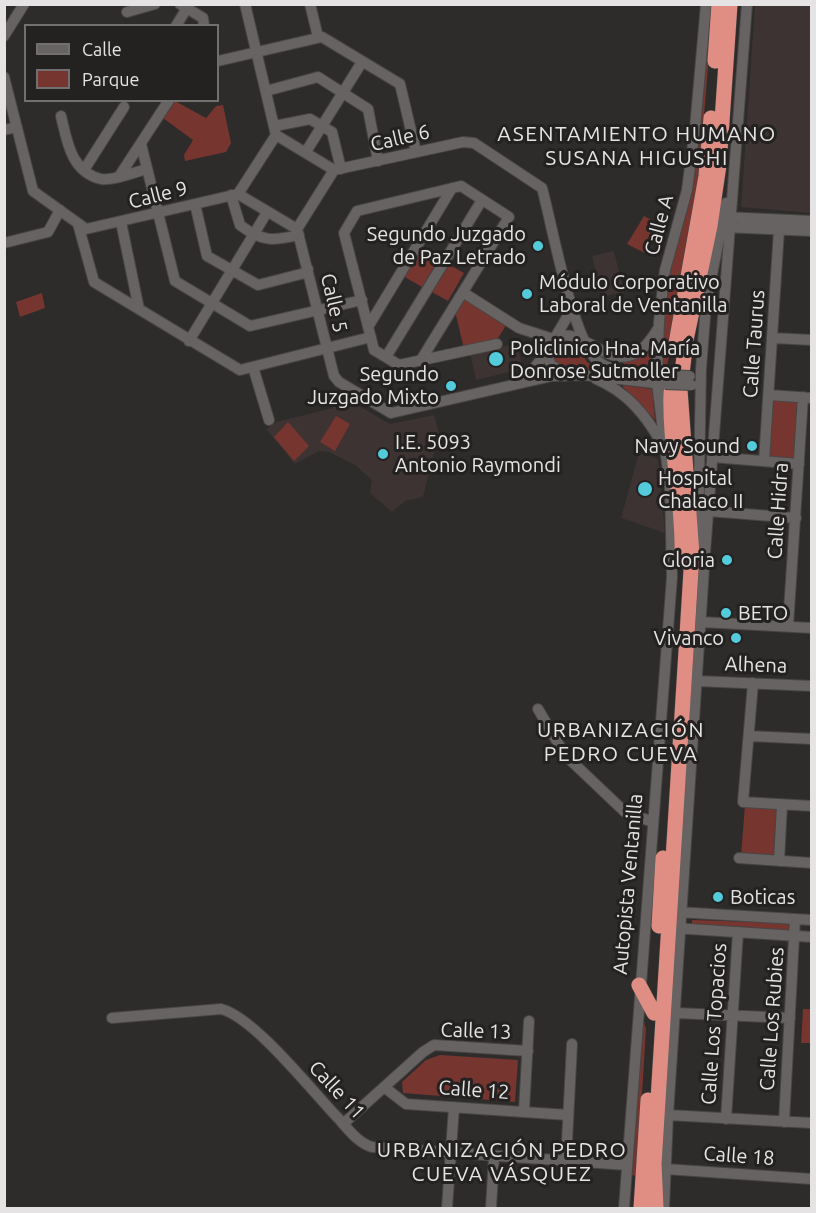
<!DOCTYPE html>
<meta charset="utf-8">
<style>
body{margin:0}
#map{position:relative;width:816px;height:1213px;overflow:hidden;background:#2e2b2b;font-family:Ubuntu,sans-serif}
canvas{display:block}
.frame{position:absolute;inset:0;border:6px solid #e5e3e3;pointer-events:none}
.legend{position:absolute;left:24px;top:24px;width:195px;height:78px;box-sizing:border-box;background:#242121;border:2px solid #716f6f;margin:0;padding:8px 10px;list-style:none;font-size:18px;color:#e5e3e3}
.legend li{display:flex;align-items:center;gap:12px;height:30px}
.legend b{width:30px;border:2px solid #716f6f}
</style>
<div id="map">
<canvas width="816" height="1213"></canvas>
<div class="frame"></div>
<ul class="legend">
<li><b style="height:8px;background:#666362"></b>Calle</li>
<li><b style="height:16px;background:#773530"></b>Parque</li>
</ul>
</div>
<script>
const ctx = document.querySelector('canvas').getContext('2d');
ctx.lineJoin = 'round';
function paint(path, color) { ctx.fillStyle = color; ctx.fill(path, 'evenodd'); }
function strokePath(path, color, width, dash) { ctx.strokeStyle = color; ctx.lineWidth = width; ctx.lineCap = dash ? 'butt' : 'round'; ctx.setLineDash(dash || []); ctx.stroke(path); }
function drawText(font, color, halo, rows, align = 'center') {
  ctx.font = font + ' Ubuntu,sans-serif'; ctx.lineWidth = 6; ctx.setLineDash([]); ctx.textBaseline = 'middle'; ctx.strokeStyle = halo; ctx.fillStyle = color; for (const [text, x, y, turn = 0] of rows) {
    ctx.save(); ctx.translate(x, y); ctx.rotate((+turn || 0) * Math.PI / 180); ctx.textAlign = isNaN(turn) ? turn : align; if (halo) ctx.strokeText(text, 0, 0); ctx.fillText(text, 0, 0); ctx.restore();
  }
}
paint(new Path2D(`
 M755 5H811V213L741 207Z
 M614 251 624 292 602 297 592 256Z
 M517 344 522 365 518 370 476 380 470 353Z
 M344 397 347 402 354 403 390 424 434 415 439 433 423 497 405 501 392 512 370 493 372 480 355 465 329 452 319 451 295 464 266 429 276 422 333 408V400Z
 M639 453 658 459 665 533 621 518Z`), '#3c3332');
paint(new Path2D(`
 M709 5H713L698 190 667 367 661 368 666 292Z
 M175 101 206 118 216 106 223 105 231 143 226 152 185 161 184 155 193 140 163 118Z
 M644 216 662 226 645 253 627 244Z
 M421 246 440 257 422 287 403 276Z
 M446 263 464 273 448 301 430 291Z
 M42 293 45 308 20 317 16 302Z
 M465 295 508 322 495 343 464 349 455 311Z
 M563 342 577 345 587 362 607 374 561 368 556 364 552 352Z
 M652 350 651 369 624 365 623 362 643 357Z
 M623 385 652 389 655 420 623 387Z
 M769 395 803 400 799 462 764 460Z
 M336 416 350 424 335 451 320 442Z
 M288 422 309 446 294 461 274 437Z
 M745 805 783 808 780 859 741 856Z
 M692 920 789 923 790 928 789 931 692 926Z
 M803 1009H811V1043H801Z
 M641 1012 646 1029 637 1176 631 1175Z
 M440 1055 518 1060 515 1102 403 1093 402 1082 426 1060Z`), '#773530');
const minor = new Path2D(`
 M180 4 203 18 204 26
 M245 4 276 135
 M310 4 318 37
 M127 12 155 4
 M176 26 187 8
 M4 36 24 4
 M218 61 322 37 400 84 416 152
 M4 77 33 191 86 229 238 194
 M266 91 318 77 368 109 378 161
 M61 116C67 141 71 172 101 179 113 181 135 172 147 169
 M275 126 310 119 332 132 341 169
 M4 130 17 127
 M276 135 334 170
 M141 144 175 281 250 326 362 300
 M307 150 362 62
 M84 170 124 107
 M334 170 463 142 474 143 542 188C552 224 573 345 600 363 616 374 645 374 663 375
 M120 175 169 100
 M238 194 276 135
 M238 194 297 229
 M231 195 240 225C262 242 273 241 299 235
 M195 204 207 256 258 285 305 273 308 269
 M725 217 812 221
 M121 222 139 309
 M78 224 94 282 240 370 371 337
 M724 227 812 231
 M297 229 334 376 339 382 391 413 552 376 584 375 663 384
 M297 229 334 170
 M4 243 48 232 60 210
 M464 293 519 328 553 339C588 319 618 395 657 330
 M368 327 452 188
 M773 338 812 340
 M189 341 266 214
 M546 353 551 365 567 374
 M386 357 482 200
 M421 360 509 217 461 186 357 211 344 233 374 350 399 365 497 344
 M253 367 269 420
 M596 379C627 392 646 415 662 444
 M524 381 546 353 573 307
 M769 395 812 398
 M712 457 799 464
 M764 461 779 230
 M708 511 796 518
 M704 550 698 540 701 369 706 305 726 203
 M701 622 812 628
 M788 626 803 397
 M698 681 812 686
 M753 683 743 802 812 806
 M538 709 565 755 625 812 653 822
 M749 736 812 739
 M739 858 812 863
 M779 861 782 805
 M677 912 812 920
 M674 928 812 937
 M676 1013 790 1018
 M112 1018 221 1009C254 1017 312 1091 338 1118 348 1129 357 1142 372 1147L627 1165
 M384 1087 406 1104 568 1115
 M524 1111 529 1021
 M668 1115 812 1123
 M726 1119 738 932
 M784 1122 795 919
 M343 1124 423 1052 434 1045 528 1051
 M566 1161 572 1044
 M665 1169 812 1179
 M447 1208 454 1107
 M491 1208 494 1157
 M624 1208 672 577 670 488 657 383 659 321 665 270 687 190 695 128 706 4
 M664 1208 668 1115 705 553 747 4`);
const highway = new Path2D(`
 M715 61 719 4
 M675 349 706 176 711 118
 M671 391C669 448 684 504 682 561
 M659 926 663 858
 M639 985 654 1013
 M641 1208 648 1100
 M656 1208 654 1164 692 555 680 390 686 340 710 226 719 165 730 4`);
strokePath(minor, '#484645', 12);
strokePath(highway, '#484645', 16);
strokePath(minor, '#666362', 10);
strokePath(highway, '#e08d83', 15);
const minorBridge = new Path2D(`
 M664 375 690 376
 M665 384 692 385`);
strokePath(minorBridge, '#484645', 12, []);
strokePath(minorBridge, '#666362', 10);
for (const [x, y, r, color] of [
 [538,246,6,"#53cbda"],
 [527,294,6,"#53cbda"],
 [496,359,8,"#53cbda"],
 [451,386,6,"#53cbda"],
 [752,446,6,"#53cbda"],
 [383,454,6,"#53cbda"],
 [645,489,8,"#53cbda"],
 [727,560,6,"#53cbda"],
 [726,613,6,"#53cbda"],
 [736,638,6,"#53cbda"],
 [718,897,6,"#53cbda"]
]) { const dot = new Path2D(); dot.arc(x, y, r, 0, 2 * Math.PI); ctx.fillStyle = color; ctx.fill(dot); strokePath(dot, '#242121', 2); }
drawText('20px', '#e5e3e3', '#242121', [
 ["Calle 6",400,138,-13],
 ["Calle 9",158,195,-14],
 ["Calle A",659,225,-75],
 ["Calle 5",334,303,77],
 ["Calle Taurus",754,344,-86],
 ["Calle Hidra",778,511,-86],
 ["Alhena",756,665,2],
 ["Autopista Ventanilla",628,884,-85],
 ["Calle Los Rubies",772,1019,-86],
 ["Calle Los Topacios",714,1024,-86],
 ["Calle 13",476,1031,2],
 ["Calle 11",337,1090,47],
 ["Calle 12",474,1090,4],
 ["Calle 18",739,1156,4]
]);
drawText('20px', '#e5e3e3', '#242121', [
 ["Segundo Juzgado",526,234,"right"],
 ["de Paz Letrado",526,257,"right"],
 ["Módulo Corporativo",539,282],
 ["Laboral de Ventanilla",539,305],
 ["Policlinico Hna. María",510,348],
 ["Donrose Sutmoller",510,371],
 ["Segundo",439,374,"right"],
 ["Juzgado Mixto",439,397,"right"],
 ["I.E. 5093",395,442],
 ["Antonio Raymondi",395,465],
 ["Navy Sound",740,446,"right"],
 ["Hospital",658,478],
 ["Chalaco II",658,501],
 ["Gloria",715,560,"right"],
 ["BETO",738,613],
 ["Vivanco",724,638,"right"],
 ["Boticas",730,897]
], 'left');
ctx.letterSpacing = '1.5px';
drawText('21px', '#e5e3e3', '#242121', [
 ["ASENTAMIENTO HUMANO",637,134],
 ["SUSANA HIGUSHI",637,158],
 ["URBANIZACIÓN",621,730],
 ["PEDRO CUEVA",621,754],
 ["URBANIZACIÓN PEDRO",502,1150],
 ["CUEVA VÁSQUEZ",502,1174]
]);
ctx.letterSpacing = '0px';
</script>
